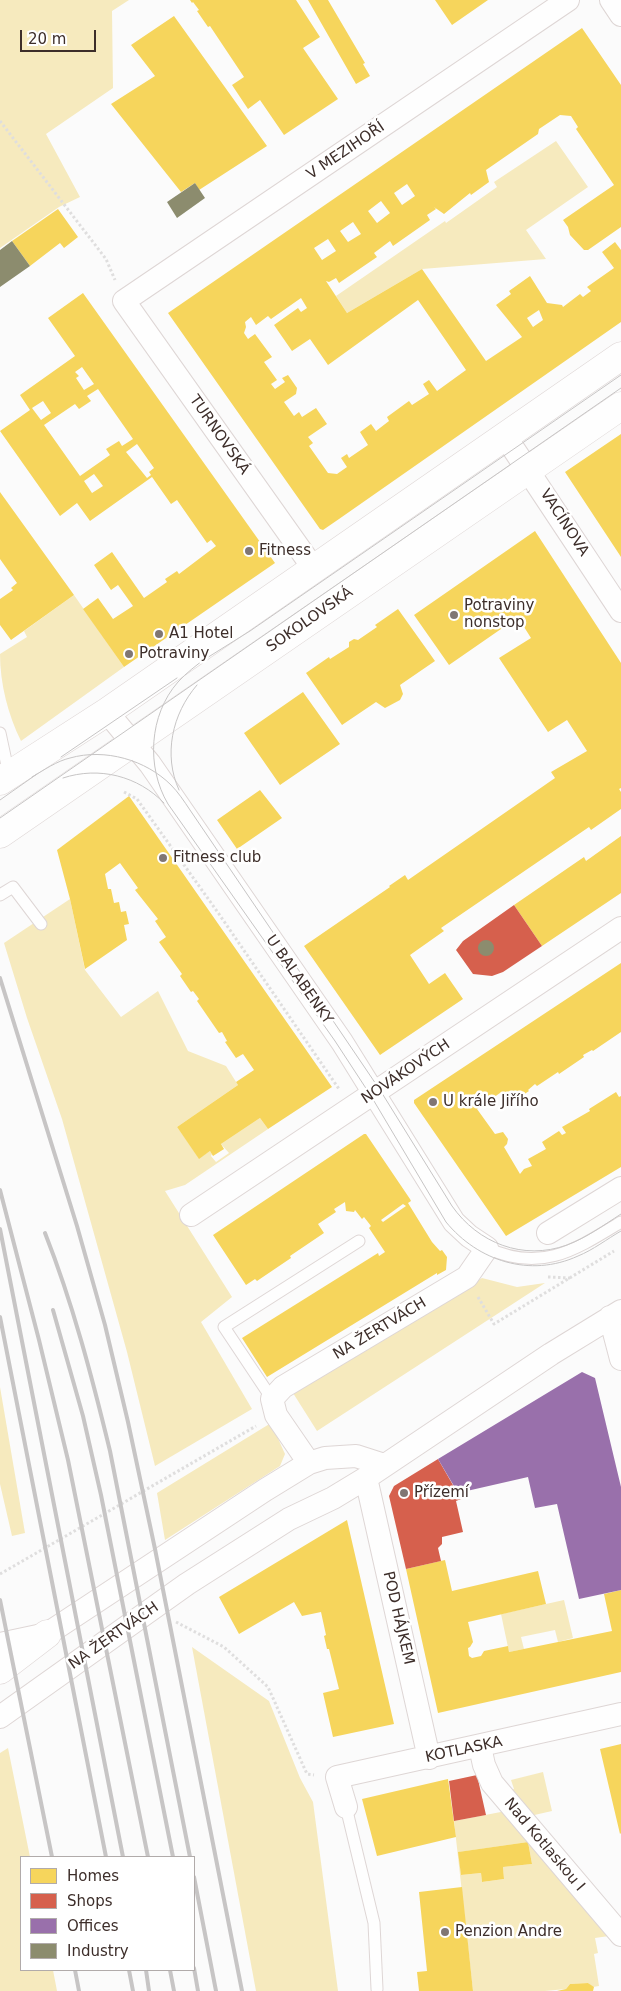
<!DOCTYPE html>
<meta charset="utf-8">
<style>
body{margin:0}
#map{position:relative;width:621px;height:1991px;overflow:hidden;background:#fbfbfb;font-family:"DejaVu Sans",sans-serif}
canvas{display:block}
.legend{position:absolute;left:20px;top:1856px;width:175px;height:115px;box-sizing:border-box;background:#fff;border:1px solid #b1abaa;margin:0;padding:6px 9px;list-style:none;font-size:15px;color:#3d2e2a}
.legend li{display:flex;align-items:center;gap:10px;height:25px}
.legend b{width:25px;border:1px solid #b1abaa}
.scale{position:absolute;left:20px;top:30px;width:76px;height:22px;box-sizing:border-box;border:2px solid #3d2e2a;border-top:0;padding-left:6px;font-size:15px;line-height:18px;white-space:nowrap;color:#3d2e2a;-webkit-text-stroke:4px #fff;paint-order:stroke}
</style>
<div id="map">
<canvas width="621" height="1991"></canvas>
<ul class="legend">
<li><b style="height:14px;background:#f6d55c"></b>Homes</li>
<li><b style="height:14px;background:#d6604d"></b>Shops</li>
<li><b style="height:14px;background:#9970ab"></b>Offices</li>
<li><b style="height:14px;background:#8c8c6e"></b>Industry</li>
</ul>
<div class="scale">20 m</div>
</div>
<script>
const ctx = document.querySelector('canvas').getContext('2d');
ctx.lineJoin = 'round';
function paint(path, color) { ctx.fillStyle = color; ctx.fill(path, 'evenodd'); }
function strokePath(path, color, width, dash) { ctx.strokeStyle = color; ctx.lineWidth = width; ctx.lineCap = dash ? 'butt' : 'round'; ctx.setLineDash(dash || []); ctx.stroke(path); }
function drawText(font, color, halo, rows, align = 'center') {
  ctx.font = font + ' "DejaVu Sans",sans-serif'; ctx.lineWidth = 5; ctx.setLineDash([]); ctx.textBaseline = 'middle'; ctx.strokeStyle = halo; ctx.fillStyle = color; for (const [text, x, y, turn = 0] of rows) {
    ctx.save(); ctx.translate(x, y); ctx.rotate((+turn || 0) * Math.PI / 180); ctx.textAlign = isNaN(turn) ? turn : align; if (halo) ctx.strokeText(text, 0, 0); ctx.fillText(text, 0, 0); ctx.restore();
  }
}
paint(new Path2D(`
 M0 0H129L112 11 113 88 46 134 80 197 59 207 0 248Z
 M556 141 588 187 526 230 546 259 422 269 347 313 336 296 445 221 446 223 497 187 494 182Z
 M74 595 124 667 21 741C8 715 0 683 0 654L27 637 24 631Z
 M70 899 85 970 121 1017 158 991 188 1051 226 1066 238 1085 177 1127 199 1158 210 1151 212 1154 211 1156 216 1162 229 1153 221 1144 260 1118 268 1129 185 1185 165 1191 232 1297 201 1322 252 1409 155 1466 127 1352 62 1119 27 1018 4 943Z
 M482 1278 517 1287 545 1283 317 1431 293 1393Z
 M0 1387 25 1533 12 1536 0 1484Z
 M271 1423 285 1454 280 1466 165 1540 157 1493Z
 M564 1600 573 1638 558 1642 555 1630 521 1637 524 1649 509 1652 501 1614Z
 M192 1647 269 1701 300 1778 313 1802 338 1991H256Z
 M8 1748 30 1857H21V1970H53L57 1991H0V1753Z
 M543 1772 552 1811 530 1816 510 1790 514 1789 511 1780Z
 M506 1811 609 1936 595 1938 598 1953 594 1954 599 1986 593 1987 588 1983 570 1984 566 1989 545 1991H473L454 1821ZM528 1842 532 1864 503 1867 504 1879 482 1882 481 1873 461 1875 459 1852Z`), '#f6eabe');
paint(new Path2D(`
 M190 0H296L320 37 303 48 338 99 284 135 260 100 248 109 232 85 244 77 210 26 208 27 197 11 199 10 193 2 192 3Z
 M308 0H328L365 63 363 64 370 76 356 84Z
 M435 0H488L452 25Z
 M174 16 267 146 199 190 195 183 181 192 111 104 155 76 131 45Z
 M582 28 621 85V227L588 250H584L570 235 568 227 563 220 614 185 576 129 578 127 571 116 560 115 539 129 538 134 486 170 489 182 471 195 470 193 444 214 434 207 436 209 427 215 430 220 393 246 390 241 374 253 377 257 339 283 336 278 329 282 326 281 347 313 422 269 486 361 522 337 496 305 511 294 509 291 530 276 547 303 562 305 563 307 580 294 583 297 591 291 587 287 614 268 602 252 615 242 621 250V322L339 519 323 530 320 529 168 313ZM407 184 415 196 402 205 394 193ZM381 201 390 213 377 223 368 211ZM353 222 361 234 348 242 340 231ZM328 239 336 251 322 260 314 248ZM301 298 307 308 301 312 298 308 274 325 292 351 310 339 328 365 418 300 466 370 437 391 429 380 423 384 429 394 412 405 409 401 387 417 389 421 376 431 371 424 360 432 368 445 349 458 347 454 341 458 347 467 337 474 328 473 309 446 313 443 308 437 327 424 316 408 302 417 299 412 294 416 284 402 296 394 297 388 288 375 282 378 285 382 275 389 271 384 277 380 264 362 272 357 255 334 248 339 244 333 246 327 245 322 251 317 256 325 268 316 271 319ZM539 310 543 320 533 327 527 318Z
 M58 209 78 237 64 248 60 243 30 266 12 241Z
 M83 293 275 563 124 667 83 609 98 598 113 619 133 606 118 585 111 590 94 565 112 552 144 598 167 582 165 579 177 571 179 574 216 546 211 540 207 543 177 500 171 504 152 477 90 521 77 503 60 516 0 431 30 410 20 395 75 356 48 318ZM82 367 94 384 84 390 76 378 79 376 75 372ZM98 389 133 439 122 446 119 441 106 449 110 455 80 476 44 425 75 404 79 409 91 401 87 396ZM43 401 51 413 41 420 32 408ZM137 444 154 468 149 472 151 475 147 478 126 452ZM94 474 103 486 92 493 84 481Z
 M621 434V557L565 472Z
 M0 492 74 595 11 640 0 625V599L13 590 11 588 17 583 0 559Z
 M535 531 621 663V788L619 789 621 792V809L591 830 589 827 441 928 444 931 410 955 429 984 445 973 463 999 380 1055 304 946 390 887 389 886 405 875 408 880 555 778 551 772 587 751 567 720 548 732 499 658 531 638 519 619 514 620 449 665 414 615Z
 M398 609 435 661 400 685 403 694 400 700 385 708 376 702 342 725 306 673 329 657 330 659 349 647V642L354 639 358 640 377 627 375 625Z
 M303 692 340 744 280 785 244 733Z
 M260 790 282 818 237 849 217 820Z
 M129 796 332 1087 268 1129 260 1118 221 1144 224 1149 213 1156 210 1151 199 1159 177 1127 238 1085 236 1082 254 1070 243 1054 236 1058 225 1042 227 1041 222 1032 219 1033 197 1001 199 999 193 991 191 992 180 976 182 974 159 942 166 937 155 921 158 919 135 890 138 888 120 863 105 874 108 889H111L114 903 119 902 121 912 126 911 129 924 124 925 127 940 85 969 70 899 57 850Z
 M621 836V893L542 946 514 905 584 857 586 861Z
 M621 963V1032L593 1051 592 1050 583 1055 584 1057 559 1074 558 1072 537 1086 535 1084 528 1090 529 1091 508 1105 500 1093 477 1109 495 1134 503 1132 508 1139 507 1144 504 1147 520 1174 524 1169 532 1166 528 1159 546 1149 542 1142 559 1131 562 1135 566 1133 562 1127 590 1111 589 1109 616 1092 619 1097 621 1096V1167L506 1236 414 1103V1100Z
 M364 1134H366L410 1199 411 1201 408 1203 432 1242 440 1251 442 1250 447 1257 446 1270 437 1275V1273L267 1377 242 1338 378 1253 379 1256 385 1252 369 1228 371 1226 364 1217 362 1219 355 1210 354 1212 346 1211 345 1202 334 1209 336 1212 318 1224 324 1233 290 1256 291 1258 257 1281 255 1279 246 1285 213 1235ZM403 1204 406 1206 383 1222 381 1220Z
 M347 1520 394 1724 333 1737 323 1693 339 1689 329 1649H327L324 1636 326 1635 321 1612 302 1616 294 1602 239 1634 219 1597Z
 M445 1560 452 1591 538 1571 546 1604 468 1622 473 1642 470 1647 468 1648 469 1656 472 1658 481 1656 484 1651 508 1646 509 1652 612 1631 604 1594 621 1590V1672L438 1713 406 1569Z
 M621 1744V1833L620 1834 600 1749Z
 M448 1779 456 1837 377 1856 362 1799Z
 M528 1842 532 1864 503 1867 504 1879 482 1882 481 1873 461 1875 458 1852Z
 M462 1887 473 1991H419L417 1972 427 1971 419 1892Z
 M588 1983 594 1987 593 1991H557L566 1989 570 1984Z`), '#f6d55c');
paint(new Path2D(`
 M514 905 542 946 503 972 492 976 473 974 456 950 463 941Z
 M438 1459 461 1499 456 1501 463 1532 442 1537V1544L438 1548 441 1561 406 1569 389 1496 394 1486Z
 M477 1775 486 1815 454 1821 449 1781Z`), '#d6604d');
paint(new Path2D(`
 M582 1372 595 1378 621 1487V1590L579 1599 557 1504 535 1508 528 1477 458 1493 438 1459Z`), '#9970ab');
paint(new Path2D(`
 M195 183 205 198 177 218 167 202Z
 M12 241 30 266 0 287V250Z
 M478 948a8 8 0 1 1 16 0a8 8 0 1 1-16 0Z`), '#8c8c6e');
const lane = new Path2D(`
 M0 733 9 775
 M0 895 13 887 41 924
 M487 1248C541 1273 575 1250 621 1222
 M272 1399 224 1327 359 1241
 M346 1807 374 1923 377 1989`);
const street = new Path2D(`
 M611 0 621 15
 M505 436 621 611
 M314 569 124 301 568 0
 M107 712 150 764 342 1042 454 1222 469 1236 487 1248 467 1277 283 1387 272 1399 276 1415 309 1463
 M191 1215 621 928
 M548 1233 621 1188
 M610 1317 621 1359
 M366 1478 429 1758
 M0 1644 47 1634 265 1490 309 1463 325 1458 356 1456 384 1465
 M0 1717 187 1584 289 1519 333 1498 366 1478 551 1354 621 1311
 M480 1747 484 1765 492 1783 621 1935
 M346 1807 337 1777 621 1714`);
const secondary = new Path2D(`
 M0 781 107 712 621 356
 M0 834 621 406`);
const primary = new Path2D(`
 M0 1670 47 1634`);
strokePath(lane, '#ded6d5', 13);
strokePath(street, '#ded6d5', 24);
strokePath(secondary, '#ded6d5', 29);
strokePath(primary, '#ded6d5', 29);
strokePath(new Path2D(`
 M0 121 106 259 115 280
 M124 792 137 799 219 914 339 1089
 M548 1277 570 1278
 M478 1297 494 1324 614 1251
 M0 1574 256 1426
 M176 1622 224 1647 268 1687 307 1774 314 1775`), '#dfdede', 3, [2.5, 2.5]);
strokePath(lane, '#fefefe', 11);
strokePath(street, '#fefefe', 22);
strokePath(secondary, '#fefefe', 28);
strokePath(primary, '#fefefe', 28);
strokePath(new Path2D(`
 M207 657C197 665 186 673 178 682 149 715 146 767 168 804L335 1041 371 1096 446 1222C478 1261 530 1278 578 1256 593 1250 607 1239 621 1231
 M202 661 250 631 621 375
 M61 757 177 678
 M32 777C44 770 57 761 70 758 105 748 146 760 171 785 178 792 184 801 190 810L380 1090 452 1206C478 1243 523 1261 567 1245 586 1238 604 1225 621 1214
 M63 778C99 766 138 776 164 803
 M179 790C163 755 172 714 197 685
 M0 800 37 774
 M0 818 621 388`), '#c7c5c5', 1);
strokePath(new Path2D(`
 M0 978 77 1226 105 1325 128 1422 155 1549 242 1991
 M0 1190 39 1340 68 1460 148 1857
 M0 1229 123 1857
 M45 1233C73 1304 92 1377 110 1451L190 1857
 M53 1310 83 1416 101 1495 173 1857
 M0 1317 106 1857
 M0 1600 52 1857
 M194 1877 216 1991
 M194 1968 198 1991
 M75 1970 79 1991
 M129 1970 133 1991
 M146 1970 149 1991
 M170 1970 174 1991`), '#c7c5c5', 4);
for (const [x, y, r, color] of [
 [249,551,5,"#807673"],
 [454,615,5,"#807673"],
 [159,634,5,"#807673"],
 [129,654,5,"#807673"],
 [163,858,5,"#807673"],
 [433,1102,5,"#807673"],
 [404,1493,5,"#807673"],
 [445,1932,5,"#807673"]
]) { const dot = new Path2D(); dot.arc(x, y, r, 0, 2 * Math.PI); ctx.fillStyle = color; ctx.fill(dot); strokePath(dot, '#fff', 2); }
drawText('15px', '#3d2e2a', '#fff', [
 ["V MEZIHOŘÍ",346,151,-34],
 ["TURNOVSKÁ",219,435,55],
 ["VACÍNOVA",564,523,57],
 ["SOKOLOVSKÁ",310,620,-35],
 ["U BALABENKY",299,980,55],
 ["NOVÁKOVÝCH",406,1072,-34],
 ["NA ŽERTVÁCH",380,1329,-31],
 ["POD HÁJKEM",398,1618,77],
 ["NA ŽERTVÁCH",114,1636,-35],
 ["KOTLASKA",464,1750,-12],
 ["Nad Kotlaskou Ⅰ",544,1845,50]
]);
drawText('15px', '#3d2e2a', '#fff', [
 ["Fitness",259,551],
 ["Potraviny",464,606],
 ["nonstop",464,623],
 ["A1 Hotel",169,634],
 ["Potraviny",139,654],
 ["Fitness club",173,858],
 ["U krále Jiřího",443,1102],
 ["Přízemí",414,1493],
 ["Penzion Andre",455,1932]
], 'left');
</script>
